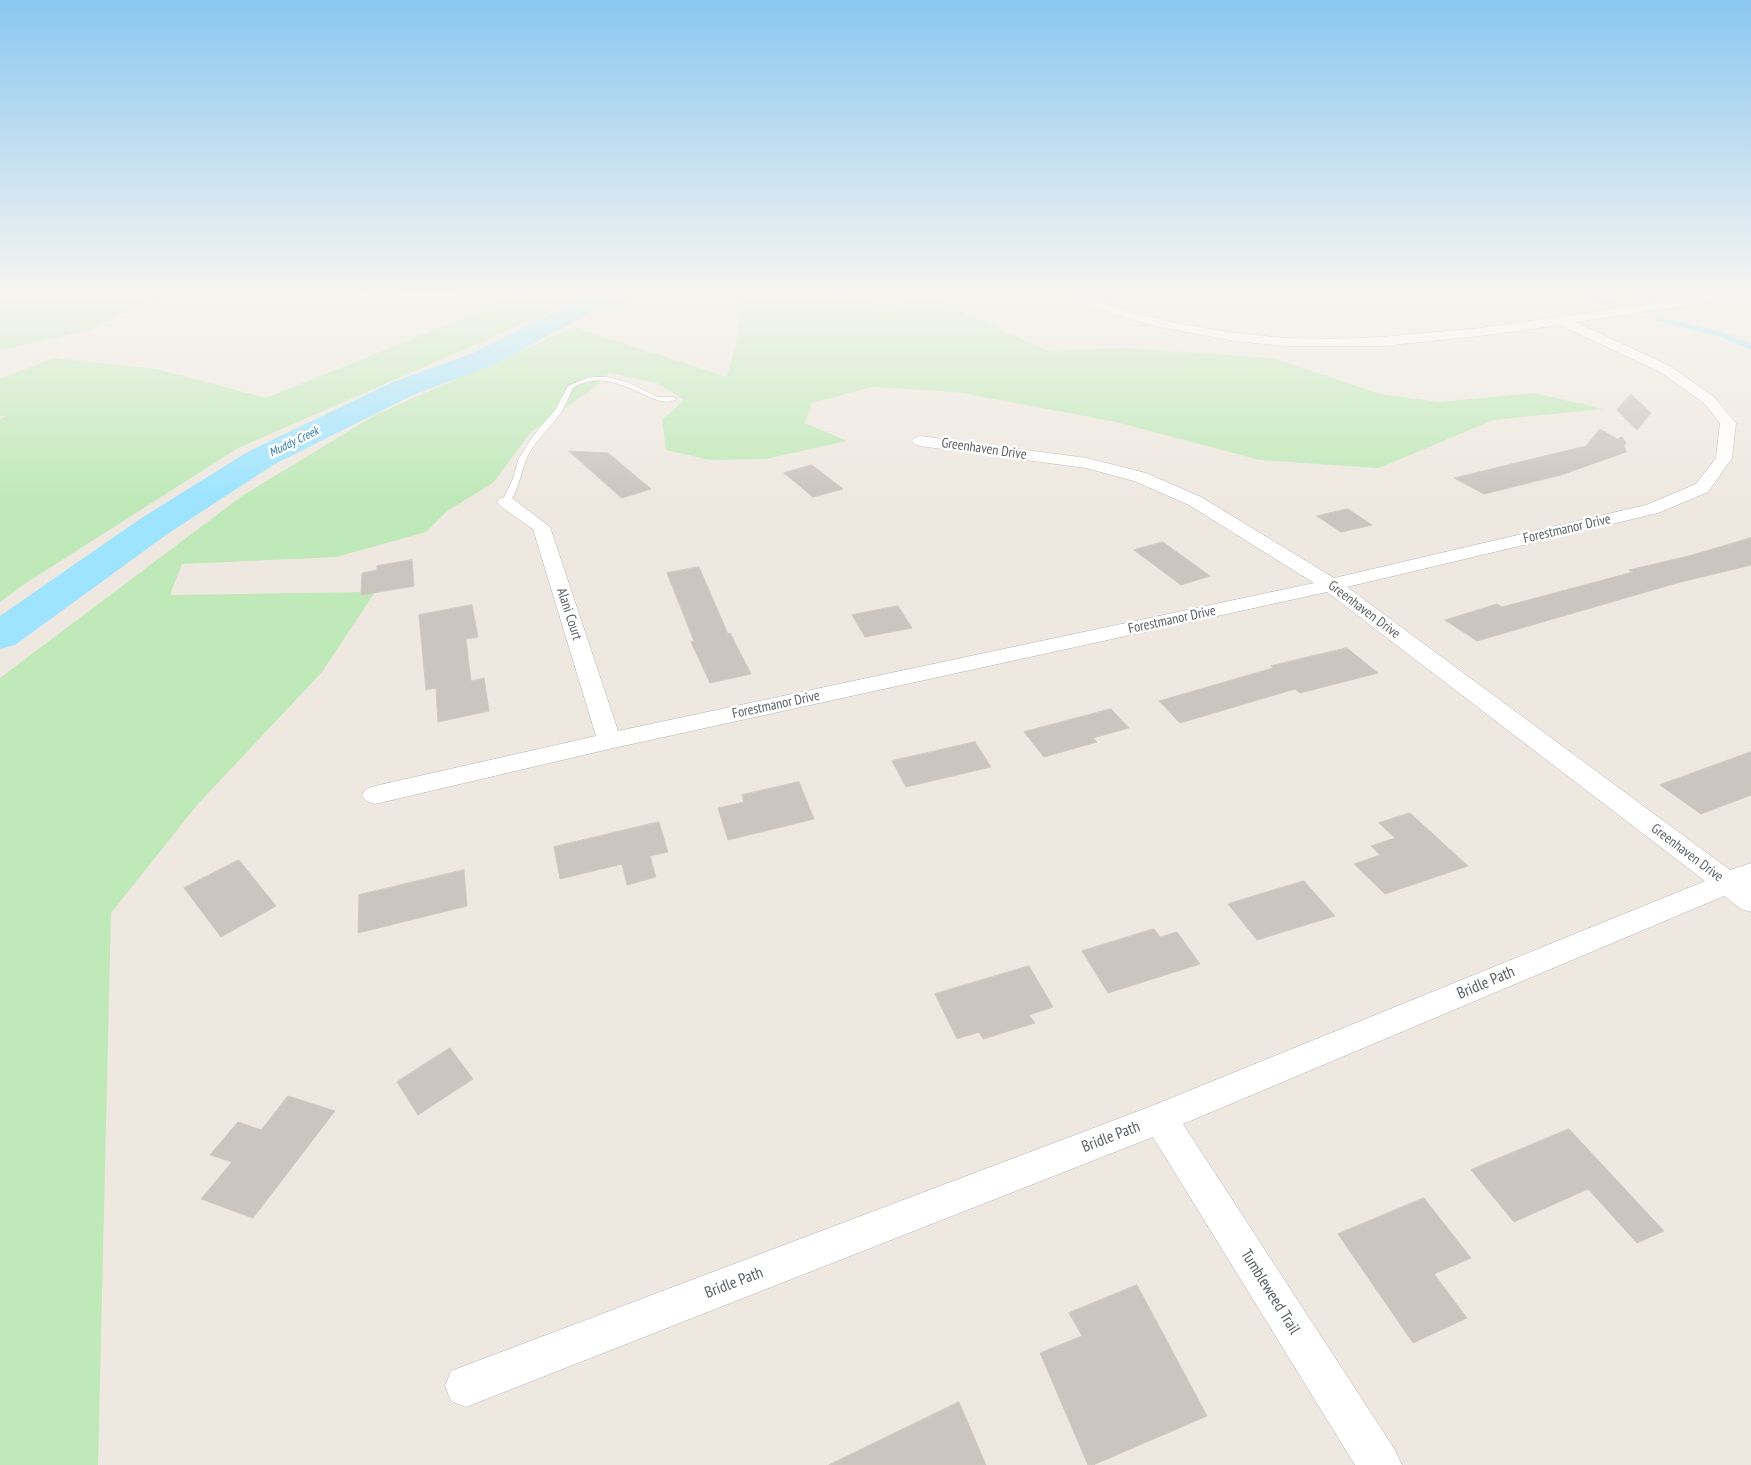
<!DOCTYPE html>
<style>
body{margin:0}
canvas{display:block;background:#eee8e0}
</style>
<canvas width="1751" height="1465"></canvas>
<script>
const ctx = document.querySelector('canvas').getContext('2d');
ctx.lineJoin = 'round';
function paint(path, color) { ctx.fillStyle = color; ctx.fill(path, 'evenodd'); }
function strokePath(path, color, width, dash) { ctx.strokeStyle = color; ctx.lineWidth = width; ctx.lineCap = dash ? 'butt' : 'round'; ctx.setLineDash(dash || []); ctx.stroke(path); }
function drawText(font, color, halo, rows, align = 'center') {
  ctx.font = font + ' "PT Sans Narrow",sans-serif'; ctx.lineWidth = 5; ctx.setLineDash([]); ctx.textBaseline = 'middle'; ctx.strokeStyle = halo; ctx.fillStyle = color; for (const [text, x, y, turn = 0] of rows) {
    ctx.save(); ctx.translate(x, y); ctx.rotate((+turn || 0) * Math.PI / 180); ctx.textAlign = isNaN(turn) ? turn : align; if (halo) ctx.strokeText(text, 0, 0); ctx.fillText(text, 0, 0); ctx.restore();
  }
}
paint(new Path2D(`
 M0 292H596L238 448 26 583 0 602V419L6 416H0V379L53 358 156 369 266 398 529 292 152 298 90 330 0 350Z
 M639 292H652L607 312 603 307Z
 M714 292H835H833L889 310 916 297 931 298 1048 351 1123 348 1273 358 1380 394 1439 402 1534 393 1603 409 1493 420 1379 468 1260 460 1116 422 957 392 872 387 812 403 805 423 847 441 765 459 710 460 666 450 662 420 684 400 657 383 609 373 595 387 531 432 493 483 447 511 426 532 336 557 182 564 170 595 375 592 322 672 197 805 111 913 98 1465H0V678L242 496 375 415 574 327 727 377 738 334 742 304Z`), '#c0e9b9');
strokePath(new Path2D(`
 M1582 292 1612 304
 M1658 319 1723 335 1751 347`), '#9ee4ff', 5);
paint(new Path2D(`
 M594 292H624L621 297 493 365 413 395 273 465 166 535 15 645 0 649V616L140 519 249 451 391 383 473 353Z`), '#9ee4ff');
const building = new Path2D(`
 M1631 394 1651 413 1637 430 1617 410Z
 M1600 429 1617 439 1622 437 1626 443 1624 445 1626 452 1561 475 1484 494 1454 478 1586 446Z
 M569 451 608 453 651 489 622 498Z
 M812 465 843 489 813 497 784 473Z
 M1348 509 1372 525 1341 532 1317 516Z
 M1751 538V565L1677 583 1477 641 1445 620 1497 604 1502 607 1633 572 1629 570 1689 556Z
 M1163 542 1210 576 1181 585 1134 550Z
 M412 560 414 586 361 595 362 573 377 570V566Z
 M699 567 728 634 730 633 751 674 710 683 691 642 694 641 667 573Z
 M472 605 478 637 466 639 471 681 484 678 489 711 438 722 436 688 426 690 419 615Z
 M898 606 912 628 865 637 852 615Z
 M1347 648 1378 673 1300 693 1295 689 1180 723 1159 701 1273 668 1271 666Z
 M1111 709 1129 728 1093 738 1097 742 1044 757 1024 732Z
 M975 742 991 767 906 787 892 761Z
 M1751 752V795L1701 814 1660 785Z
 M799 782 814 819 728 840 718 808 744 802 742 795Z
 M1410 813 1468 866 1385 894 1354 864 1380 855 1371 846 1395 838 1379 823Z
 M659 822 668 852 650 856 656 877 627 885 622 864 560 879 554 847Z
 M239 860 276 906 221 937 184 888Z
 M464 870 467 906 358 933 359 895Z
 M1304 881 1335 916 1257 940 1228 904Z
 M1154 929 1160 937 1177 932 1200 964 1108 993 1082 951Z
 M1029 966 1053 1007 1029 1015 1035 1023 983 1039 979 1032 957 1039 935 994Z
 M450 1048 473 1079 418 1115 397 1082Z
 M288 1096 335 1111 253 1218 201 1199 232 1162 210 1155 238 1122 261 1130Z
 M1569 1129 1664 1231 1637 1243 1588 1189 1514 1222 1471 1170Z
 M1424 1198 1471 1258 1434 1274 1467 1318 1413 1343 1338 1234Z
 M1137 1285 1207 1416 1093 1465H1088L1040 1353 1082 1336 1069 1313Z
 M959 1402 986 1465H829Z`);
paint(building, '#cbc5bf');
strokePath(building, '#d3c9be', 1);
const lane = new Path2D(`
 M589 377H607L627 382 658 397H673L677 399C653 414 616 362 573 388 569 396 566 405 561 413 550 428 533 442 526 460 522 470 516 500 506 505L503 504 502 502 513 478 519 458 533 436 555 410 568 386Z`);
const street = new Path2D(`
 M1061 292H1076L1129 312 1185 325 1235 333 1285 338 1334 339 1382 337 1480 328 1731 292H1751V296L1575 322 1670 366 1714 397 1733 420 1736 423 1732 458 1708 492 1658 513 1347 587 1730 870 1751 863V912L1741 909 1724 896 1183 1124 1395 1450 1402 1465H1355L1153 1137 466 1407 451 1401 445 1386 451 1371 1149 1107 1705 881 1327 592 609 749 375 804 366 801 362 795 366 789 375 786 596 736 533 529 500 506 497 502 500 498 506 497 512 498 550 527 618 731 1314 583 1189 505 1134 481 1086 468 920 446 914 444 912 441 914 438 920 436 1087 458 1146 473 1201 497 1334 578 1646 505 1696 484 1716 458 1720 423 1704 403 1660 372 1560 325 1480 336 1382 346H1285L1235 341 1155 326 1091 307Z`);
strokePath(lane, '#b1b5b9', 1);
strokePath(street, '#b1b5b9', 1);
paint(lane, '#fff');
paint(street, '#fff');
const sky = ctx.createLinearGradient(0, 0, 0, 497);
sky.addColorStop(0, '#8ac7f1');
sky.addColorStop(0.59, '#f7f5f1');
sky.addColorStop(1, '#f7f5f100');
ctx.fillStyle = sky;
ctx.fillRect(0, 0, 1751, 497);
drawText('italic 12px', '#2e7da8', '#fff', [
 ["Muddy Creek",294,442,-26]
]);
drawText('14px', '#595f63', '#fff', [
 ["Greenhaven Drive",984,449,8],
 ["Forestmanor Drive",1567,529,-13],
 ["Greenhaven Drive",1364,610,37],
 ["Alani Court",569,614,72],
 ["Forestmanor Drive",1172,620,-12],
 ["Forestmanor Drive",776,705,-12],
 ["Greenhaven Drive",1687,853,37]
]);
drawText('16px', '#595f63', '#fff', [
 ["Bridle Path",1486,983,-23],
 ["Bridle Path",1111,1137,-21],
 ["Bridle Path",734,1283,-21],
 ["Tumbleweed Trail",1270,1292,58]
]);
</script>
